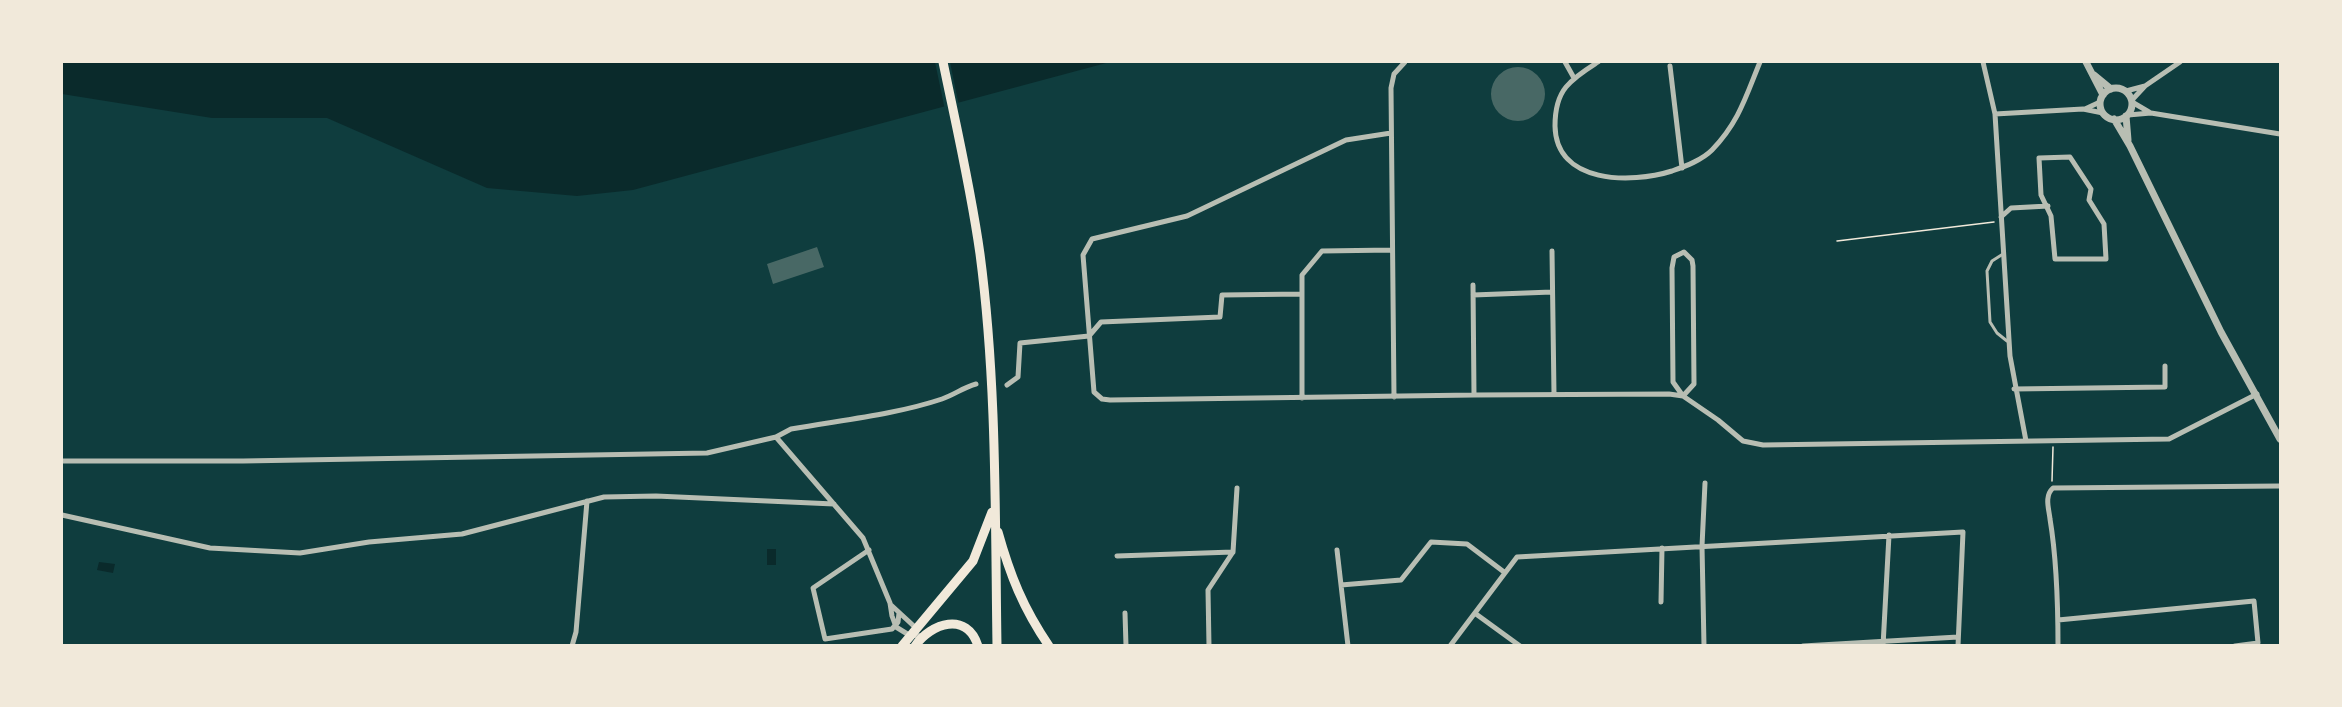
<!DOCTYPE html>
<style>
body{margin:0}
#map{position:relative;width:2342px;height:707px;overflow:hidden;background:#0f3d3e;font-family:"Source Sans 3",sans-serif}
canvas{display:block}
.frame{position:absolute;inset:0;border:63px solid #f1e9da;pointer-events:none}
</style>
<div id="map">
<canvas width="2342" height="707"></canvas>
<div class="frame"></div>
</div>
<script>
const ctx = document.querySelector('canvas').getContext('2d');
ctx.lineJoin = 'round';
function paint(path, color) { ctx.fillStyle = color; ctx.fill(path, 'evenodd'); }
function strokePath(path, color, width, dash) { ctx.strokeStyle = color; ctx.lineWidth = width; ctx.lineCap = dash ? 'butt' : 'round'; ctx.setLineDash(dash || []); ctx.stroke(path); }
paint(new Path2D(`
 M62 62H1110L633 190 577 196 487 188 327 118H212L62 94Z
 M767 549H776V565H767Z
 M99 562 115 564 113 573 97 570Z`), '#0a2a2b');
paint(new Path2D(`
 M935 62H950L959 106 945 110Z`), '#0f3d3e');
paint(new Path2D(`
 M1491 94a27 27 0 1 1 54 0a27 27 0 1 1-54 0Z
 M817 247 824 267 773 284 767 264Z`), '#486865');
strokePath(new Path2D(`
 M1837 241 1994 222
 M2052 481 2053 447`), '#f1e9da', 1.5);
strokePath(new Path2D(`
 M2003 254 1992 261 1987 271 1990 322 1997 333 2007 341`), '#b8beb3', 3);
strokePath(new Path2D(`
 M1565 62 1574 78
 M1598 62C1587 69 1575 76 1566 87 1557 98 1555 112 1555 126 1556 184 1631 184 1672 171 1686 166 1702 160 1712 150 1739 122 1746 96 1760 62
 M1983 62 1995 114 2010 356 2026 441
 M1670 66 1682 168
 M2145 86 2180 62
 M2126 91 2145 86 2132 100
 M2132 102 2149 112
 M2085 109 2100 102
 M1995 114 2083 109 2103 113
 M2128 115 2151 113 2280 134
 M1391 133 1346 140 1187 216 1092 239 1083 255 1094 392 1102 399 1110 400 1474 395 1669 394 1683 396 1718 420 1743 441 1763 445 2169 439 2257 394
 M2070 157 2091 189 2089 200 2104 224 2106 259H2055L2051 216 2041 195 2039 158Z
 M2001 217 2011 208 2048 206
 M1552 251 1554 394
 M1684 252 1692 260 1693 266 1694 384 1683 396 1673 382 1672 268 1674 257Z
 M1473 285 1474 395
 M1473 295 1552 292
 M1007 385 1018 377 1020 343 1089 336 1101 322 1220 317 1222 295 1302 294
 M2014 389 2165 387V366
 M1394 397 1391 88 1394 74 1405 62
 M1302 398V275L1322 251 1392 250
 M776 437 863 538 890 603 892 616 896 627 909 635 922 636
 M62 461H243L707 453 776 437 791 429C841 420 894 415 942 399 954 395 964 387 976 384
 M62 515 210 548 300 553 369 542 462 534 604 497 656 496 834 504
 M869 550 813 588 825 639 892 629 898 622 899 613
 M1337 550 1348 646
 M1117 556 1233 552
 M1341 585 1401 580 1431 542 1467 544 1504 572
 M1661 602 1662 548
 M891 605 917 629
 M1125 613 1126 646
 M1476 614 1520 646
 M2058 620 2254 601 2258 643 2235 646
 M572 646 576 632 587 501
 M1209 646 1208 590 1233 552 1237 488
 M1450 646 1517 557 1963 532 1958 646
 M1704 646 1702 546 1705 483
 M1803 646 1958 637
 M1883 646 1889 535
 M2058 646C2058 603 2057 561 2050 519 2049 509 2044 496 2053 488L2280 486`), '#b8beb3', 5);
strokePath(new Path2D(`
 M2086 62 2103 95
 M2094 75 2111 89
 M2100 104a16 16 0 1 1 32 0a16 16 0 1 1-32 0Z
 M2126 116 2128 140
 M2114 119 2130 146 2221 332 2280 439`), '#b8beb3', 7);
strokePath(new Path2D(`
 M943 62C956 125 971 189 980 254 997 382 995 516 997 646
 M998 532C1010 575 1023 608 1049 646
 M902 646 973 561 992 512
 M915 646C931 623 967 611 978 646`), '#f1e9da', 9);
</script>
